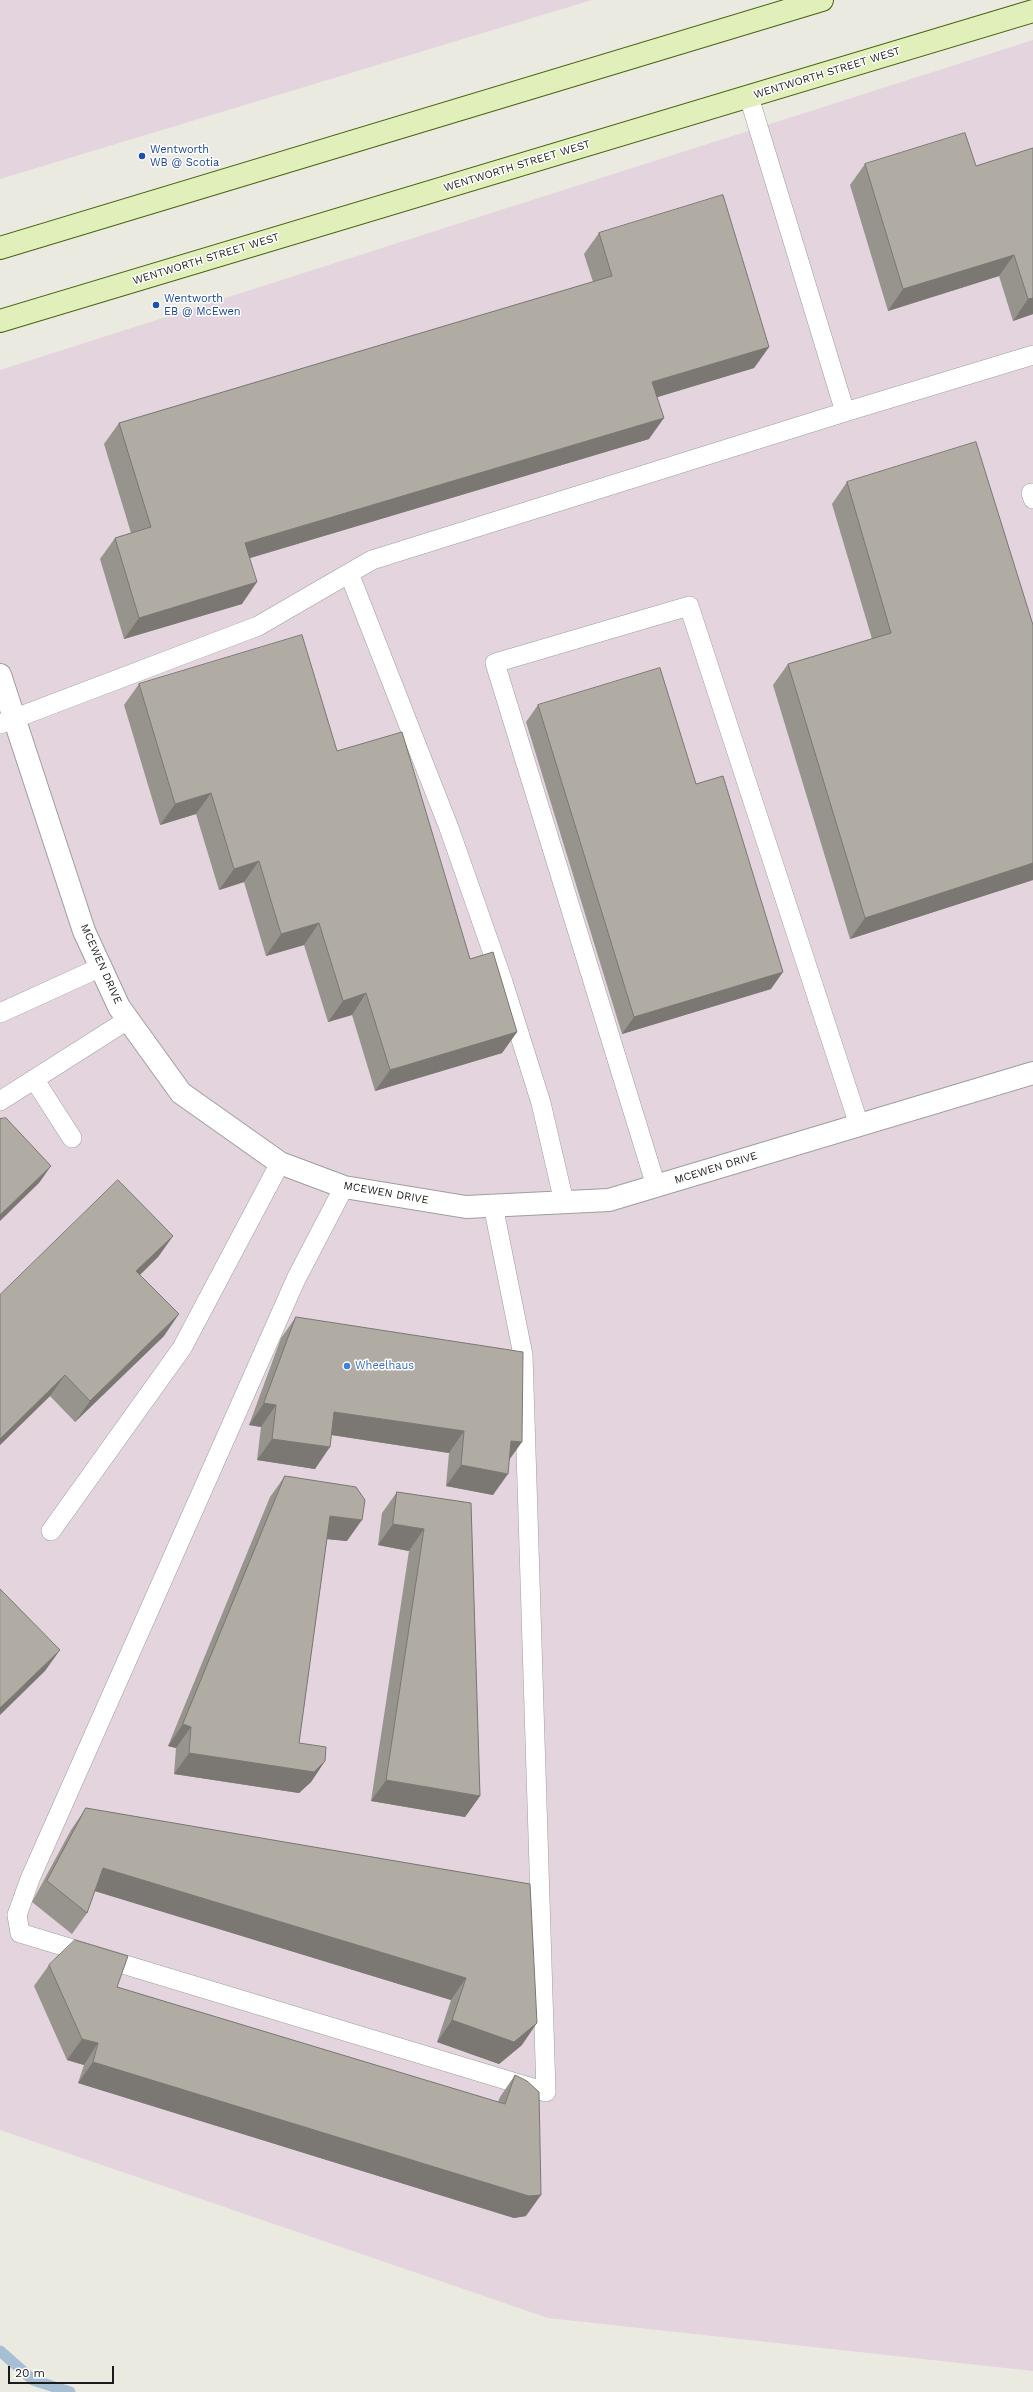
<!DOCTYPE html>
<style>
body{margin:0}
#map{position:relative;width:1033px;height:2392px;overflow:hidden;background:#ebeae1;font-family:"Work Sans",sans-serif}
canvas{display:block}
.scale{position:absolute;left:8px;top:2366px;width:106px;height:18px;box-sizing:border-box;border:2px solid #1a1a1a;border-top:0;padding-left:5px;font-size:12px;line-height:14px;white-space:nowrap;color:#1a1a1a;-webkit-text-stroke:3px #fff;paint-order:stroke}
</style>
<div id="map">
<canvas width="1033" height="2392"></canvas>
<div class="scale">20 m</div>
</div>
<script>
const ctx = document.querySelector('canvas').getContext('2d');
ctx.lineJoin = 'round';
function paint(path, color) { ctx.fillStyle = color; ctx.fill(path, 'evenodd'); }
function strokePath(path, color, width, dash) { ctx.strokeStyle = color; ctx.lineWidth = width; ctx.lineCap = dash ? 'butt' : 'round'; ctx.setLineDash(dash || []); ctx.stroke(path); }
function drawText(font, color, halo, rows, align = 'center') {
  ctx.font = font + ' "Work Sans",sans-serif'; ctx.lineWidth = 3; ctx.setLineDash([]); ctx.textBaseline = 'middle'; ctx.strokeStyle = halo; ctx.fillStyle = color; for (const [text, x, y, turn = 0] of rows) {
    ctx.save(); ctx.translate(x, y); ctx.rotate((+turn || 0) * Math.PI / 180); ctx.textAlign = isNaN(turn) ? turn : align; if (halo) ctx.strokeText(text, 0, 0); ctx.fillText(text, 0, 0); ctx.restore();
  }
}
paint(new Path2D(`
 M0 0H592L0 179Z
 M1033 40V2371L548 2318 0 2130V370Z`), '#e3d4dd');
strokePath(new Path2D(`
 M0 2351 33 2380 70 2392`), '#a6bfd4', 11);
const lane = new Path2D(`
 M845 412 1033 355
 M1033 493H1031L1033 499
 M349 573 449 828 503 982 541 1103 564 1202
 M0 724 258 626 372 560 845 412 749 97
 M0 1013 101 967
 M34 1079 72 1138
 M0 1101 129 1019
 M656 1186 495 663 689 606 859 1125
 M344 1187 296 1279 30 1879 17 1915 20 1933 546 2092 523 1355 493 1205
 M51 1531 182 1348 280 1163`);
const street = new Path2D(`
 M0 675 84 931 119 1007 181 1093 280 1163 344 1187 466 1207 609 1200 1033 1073`);
const secondary = new Path2D(`
 M0 248 822 0
 M0 321 1033 11`);
strokePath(lane, '#9e9e9e', 20);
strokePath(street, '#9e9e9e', 24);
strokePath(secondary, '#476211', 24);
strokePath(lane, '#fff', 19);
strokePath(street, '#fff', 22);
strokePath(secondary, '#e1f0ba', 22);
paint(new Path2D(`
 M1033 148V314L1013 321 999 276 888 311 850 185 865 164 976 166Z
 M599 233 769 347 754 368 657 397 649 439 250 558 242 604 124 639 100 559 115 538 131 533 104 444 119 423 593 282 584 254Z
 M847 482 1033 625V880L850 939 773 685 788 664 872 639 832 504Z
 M139 684 337 751 470 959 517 1032 502 1053 375 1091 352 1015 328 1022 304 945 266 956 244 882 219 890 196 814 160 825 124 705Z
 M538 705 696 784 771 989 622 1034 526 722Z
 M173 1236 158 1257 140 1275 164 1336 75 1422 50 1396 0 1445V1295Z
 M296 1317 509 1460 493 1495 446 1486 449 1453 331 1435 315 1469 257 1460 261 1427 249 1425 281 1338Z
 M285 1476 347 1541 327 1539 299 1743 325 1761 311 1782 299 1793 174 1774 176 1748 168 1746 270 1497Z
 M397 1492 471 1503 480 1796 465 1817 371 1801 409 1551 378 1545 382 1513Z
 M86 1808 530 1884 522 2045 499 2064 437 2042 451 2000 95 1891 87 1913 72 1934 32 1902 71 1830Z
 M49 1965 117 1987 498 2102 500 2097 515 2075 526 2216 514 2218 78 2083 84 2065 67 2060 34 1986Z`), '#97948d');
paint(new Path2D(`
 M1014 255 999 276 888 311 903 289Z
 M1033 298V314L1013 321 1028 299Z
 M769 347 754 368 638 403 652 382Z
 M664 418 649 439 230 564 245 543Z
 M257 582 242 604 124 639 139 618Z
 M211 793 196 814 160 825 175 804Z
 M259 861 244 882 219 890 234 869Z
 M1033 863V880L850 939 865 918Z
 M319 923 304 945 266 956 281 934Z
 M783 972 771 989 622 1034 634 1017Z
 M366 993 352 1015 328 1022 343 1001Z
 M517 1032 502 1053 375 1091 390 1070Z
 M51 1166 39 1183 0 1221V1215Z
 M173 1236 158 1257 122 1292 136 1271Z
 M179 1314 164 1336 75 1422 90 1401Z
 M65 1375 50 1396 0 1445V1439Z
 M264 1403 276 1405 261 1427 249 1425Z
 M334 1412 464 1431 449 1453 319 1433Z
 M272 1439 330 1447 315 1469 257 1460Z
 M511 1441 522 1442 507 1463Z
 M461 1465 508 1474 493 1495 446 1486Z
 M330 1516 362 1520 347 1541 315 1538Z
 M393 1524 424 1529 409 1551 378 1545Z
 M60 1650 45 1671 0 1715V1708Z
 M183 1724 191 1727 176 1748 168 1746Z
 M189 1753 325 1761 311 1782 299 1793 174 1774Z
 M386 1780 480 1796 465 1817 371 1801Z
 M103 1868 466 1978 451 2000 88 1889Z
 M452 2020 537 2023 522 2045 499 2064 437 2042Z
 M82 2039 98 2043 84 2065 67 2060Z
 M93 2062 541 2195 526 2216 514 2218 78 2083Z`), '#7b7873');
const building = new Path2D(`
 M965 133 976 166 1033 148V298L1028 299 1014 255 903 289 865 164Z
 M723 195 769 347 652 382 664 418 245 543 257 582 139 618 115 538 151 527 119 423 612 276 599 233Z
 M976 442 1033 625V863L865 918 788 664 891 633 847 482Z
 M302 635 337 751 402 732 470 959 493 952 517 1032 390 1070 366 993 343 1001 319 923 281 934 259 861 234 869 211 793 175 804 139 684Z
 M660 668 696 784 723 776 783 972 634 1017 538 705Z
 M6 1118 51 1166 0 1215V1119Z
 M118 1180 173 1236 136 1271 179 1314 90 1401 65 1375 0 1439V1295Z
 M296 1317 523 1352 522 1442 511 1441 508 1474 461 1465 464 1431 334 1412 330 1447 272 1439 276 1405 264 1403Z
 M285 1476 356 1487 365 1500 362 1520 330 1516 299 1743 326 1747 325 1761 314 1772 189 1753 191 1727 183 1724Z
 M397 1492 471 1503 480 1796 386 1780 424 1529 393 1524Z
 M0 1589 60 1650 0 1708Z
 M86 1808 530 1884 537 2023 514 2042 452 2020 466 1978 103 1868 87 1913 47 1881Z
 M75 1940 128 1956 117 1987 505 2104 515 2075 527 2081 539 2092 541 2195 529 2196 93 2062 98 2043 82 2039 49 1965Z`);
paint(building, '#b0aca4');
strokePath(building, '#7b7873', 1);
for (const [x, y, r, color] of [
 [142,156,4,"#1a4fb4"],
 [156,305,4,"#1a4fb4"],
 [347,1366,4,"#3f7fe0"]
]) { const dot = new Path2D(); dot.arc(x, y, r, 0, 2 * Math.PI); ctx.fillStyle = color; ctx.fill(dot); strokePath(dot, '#fff', 1.5); }
drawText('11px', '#1a1a1a', '#fff', [
 ["WENTWORTH STREET WEST",827,73,-17],
 ["WENTWORTH STREET WEST",517,166,-17],
 ["WENTWORTH STREET WEST",206,259,-17],
 ["MCEWEN DRIVE",101,964,66],
 ["MCEWEN DRIVE",716,1168,-17],
 ["MCEWEN DRIVE",386,1193,10]
]);
drawText('11px', '#164399', '#fff', [
 ["Wentworth",150,150],
 ["WB @ Scotia",150,163],
 ["Wentworth",164,299],
 ["EB @ McEwen",164,312]
], 'left');
drawText('11px', '#366cbe', '#fff', [
 ["Wheelhaus",355,1366]
], 'left');
</script>
